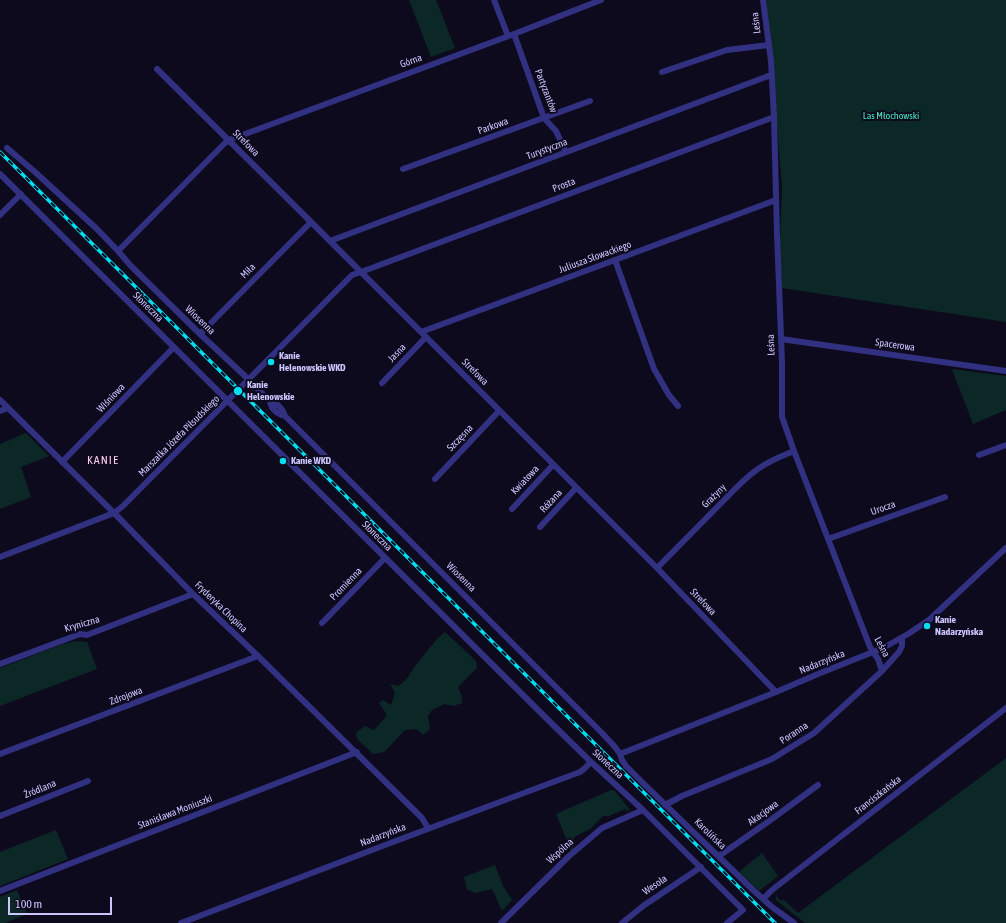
<!DOCTYPE html>
<meta charset="utf-8">
<style>
body{margin:0}
#map{position:relative;width:1006px;height:923px;overflow:hidden;background:#0d0a1d;font-family:"Asap Condensed",sans-serif}
canvas{display:block}
.scale{position:absolute;left:8px;top:897px;width:104px;height:18px;box-sizing:border-box;border:2px solid #ccc6ff;border-top:0;padding-left:5px;font-size:12px;line-height:14px;white-space:nowrap;color:#ccc6ff;-webkit-text-stroke:3px #0d0a1d;paint-order:stroke}
</style>
<div id="map">
<canvas width="1006" height="923"></canvas>
<div class="scale">100 m</div>
</div>
<script>
const ctx = document.querySelector('canvas').getContext('2d');
ctx.lineJoin = 'round';
function paint(path, color) { ctx.fillStyle = color; ctx.fill(path, 'evenodd'); }
function strokePath(path, color, width, dash) { ctx.strokeStyle = color; ctx.lineWidth = width; ctx.lineCap = dash ? 'butt' : 'round'; ctx.setLineDash(dash || []); ctx.stroke(path); }
function drawText(font, color, halo, rows, align = 'center') {
  ctx.font = font + ' "Asap Condensed",sans-serif'; ctx.lineWidth = 4; ctx.setLineDash([]); ctx.textBaseline = 'middle'; ctx.strokeStyle = halo; ctx.fillStyle = color; for (const [text, x, y, turn = 0] of rows) {
    ctx.save(); ctx.translate(x, y); ctx.rotate((+turn || 0) * Math.PI / 180); ctx.textAlign = isNaN(turn) ? turn : align; if (halo) ctx.strokeText(text, 0, 0); ctx.fillText(text, 0, 0); ctx.restore();
  }
}
paint(new Path2D(`
 M409 0H436L455 48 431 57Z
 M766 0H1006V322L782 288 780 245 782 185Z
 M952 369 1006 376V410L973 424Z
 M26 433 49 456 21 467 31 497 0 509V444Z
 M445 632 476 661 477 668 458 687 462 696V703L454 706 444 704 432 710 428 716 430 729 423 735 416 729 405 730 384 752 373 754 357 739 356 733 365 726 374 730 387 715 379 703 383 700 391 705 395 693 390 684 398 686C408 680 409 675 415 666 425 654 433 642 445 632Z
 M76 641 87 642 97 669 0 706V668L63 644Z
 M1006 758V923H805L776 900V894L777 897 781 901 784 900 798 913Z
 M611 790H614L630 810 628 811 625 809 609 816H603L590 829 574 837 573 850 571 851 556 814Z
 M56 830 68 859 0 886V852Z
 M762 853 778 876 759 891 739 872Z
 M495 865 503 886 512 900 502 911 492 889 476 893 467 890 464 877Z
 M17 890 27 914 5 923H0V897Z`), '#0c2826');
strokePath(new Path2D(`
 M494 0 508 36
 M763 0 771 61 774 117 777 234 782 362V417L794 451 870 647 878 659 882 671
 M514 34 544 118 556 131 566 152
 M157 69 311 222 657 568 776 692
 M662 72 727 50 769 45
 M7 148 35 172 97 229 118 251 131 266 200 334 245 376 270 401 275 403 279 406 283 411 285 416 602 733 615 747 620 754 622 760 626 766 643 783 753 890 772 907 794 923
 M403 169 590 101
 M0 174 539 711 591 762 643 810 743 910 727 923
 M0 215 21 194
 M330 241 771 75
 M118 251 225 143 229 140 514 34 601 0
 M615 260 654 369 669 395 678 406
 M421 332 615 260 776 200
 M200 334 311 222
 M781 339 1006 371
 M382 383 426 337
 M0 400 119 518 193 594 258 656 422 818 428 828
 M270 401C271 409 277 414 285 416
 M0 411 8 408
 M979 455 1006 445
 M62 462 174 347
 M435 479 499 411
 M512 509 553 465
 M540 527 576 488
 M828 539 945 497
 M0 557 114 513 123 506 352 275 361 272 774 117
 M657 568 737 487C745 479 754 471 764 465 774 459 784 455 794 451
 M322 623 385 558
 M0 664 80 634 87 635 193 594
 M0 754 258 656
 M620 754 776 692 818 674 883 648 908 634 929 620 1006 548
 M665 805 682 796 772 759 814 733 882 671 899 652 902 646V638
 M0 816 88 781
 M719 856 772 819 818 785
 M0 891 357 752
 M763 899 772 890 1006 708
 M181 923 393 842 580 772 584 769 591 762
 M501 923 568 857 602 828 643 810
 M622 923 643 906 701 867`), '#313081', 6);
const rail = new Path2D(`
 M0 152 775 923`);
strokePath(rail, '#00def1', 3.5);
strokePath(rail, '#0d0a1d', 2, [6]);
for (const [x, y, r, color] of [
 [271,362,4,"#00def1"],
 [238,391,5,"#00def1"],
 [283,461,4,"#00def1"],
 [927,626,4,"#00def1"]
]) { const dot = new Path2D(); dot.arc(x, y, r, 0, 2 * Math.PI); ctx.fillStyle = color; ctx.fill(dot); strokePath(dot, '#0d0a1d', 1.5); }
drawText('10px', '#ccc6ff', '#0d0a1d', [
 ["Leśna",756,23,-97],
 ["Górna",411,61,-20],
 ["Partyzantów",546,91,69],
 ["Parkowa",493,126,-20],
 ["Strefowa",246,143,45],
 ["Turystyczna",547,149,-21],
 ["Prosta",564,185,-21],
 ["Juliusza Słowackiego",595,257,-20],
 ["Miła",248,271,-45],
 ["Słoneczna",148,307,45],
 ["Wiosenna",200,320,44],
 ["Leśna",771,345,-92],
 ["Spacerowa",895,345,8],
 ["Jasna",397,353,-46],
 ["Strefowa",475,372,45],
 ["Wiśniowa",111,398,-46],
 ["Marszałka Józefa Piłsudskiego",179,436,-45],
 ["Szczęsna",460,438,-46],
 ["Kwiatowa",525,480,-47],
 ["Grażyny",714,496,-45],
 ["Różana",551,501,-47],
 ["Urocza",883,508,-20],
 ["Słoneczna",377,536,45],
 ["Wiosenna",461,577,45],
 ["Promienna",346,584,-46],
 ["Strefowa",703,602,46],
 ["Fryderyka Chopina",221,607,44],
 ["Kryniczna",82,624,-16],
 ["Leśna",882,647,62],
 ["Nadarzyńska",822,662,-22],
 ["Zdrojowa",126,696,-21],
 ["Poranna",794,733,-33],
 ["Słoneczna",608,764,43],
 ["Źródlana",40,789,-22],
 ["Franciszkańska",878,795,-38],
 ["Stanisława Moniuszki",175,812,-21],
 ["Akacjowa",763,813,-36],
 ["Karolińska",710,834,44],
 ["Nadarzyńska",383,835,-21],
 ["Wspólna",560,851,-42],
 ["Wesoła",655,885,-34]
]);
drawText('10px', '#48e9be', '#0d0a1d', [
 ["Las Młochowski",891,116]
]);
drawText('bold 10px', '#ccc6ff', '#0d0a1d', [
 ["Kanie",279,356],
 ["Helenowskie WKD",279,368],
 ["Kanie",247,385],
 ["Helenowskie",247,397],
 ["Kanie WKD",291,461],
 ["Kanie",935,620],
 ["Nadarzyńska",935,632]
], 'left');
ctx.letterSpacing = '1px';
drawText('12px', '#ffc8ec', '#0d0a1d', [
 ["KANIE",103,460]
]);
ctx.letterSpacing = '0px';
</script>
